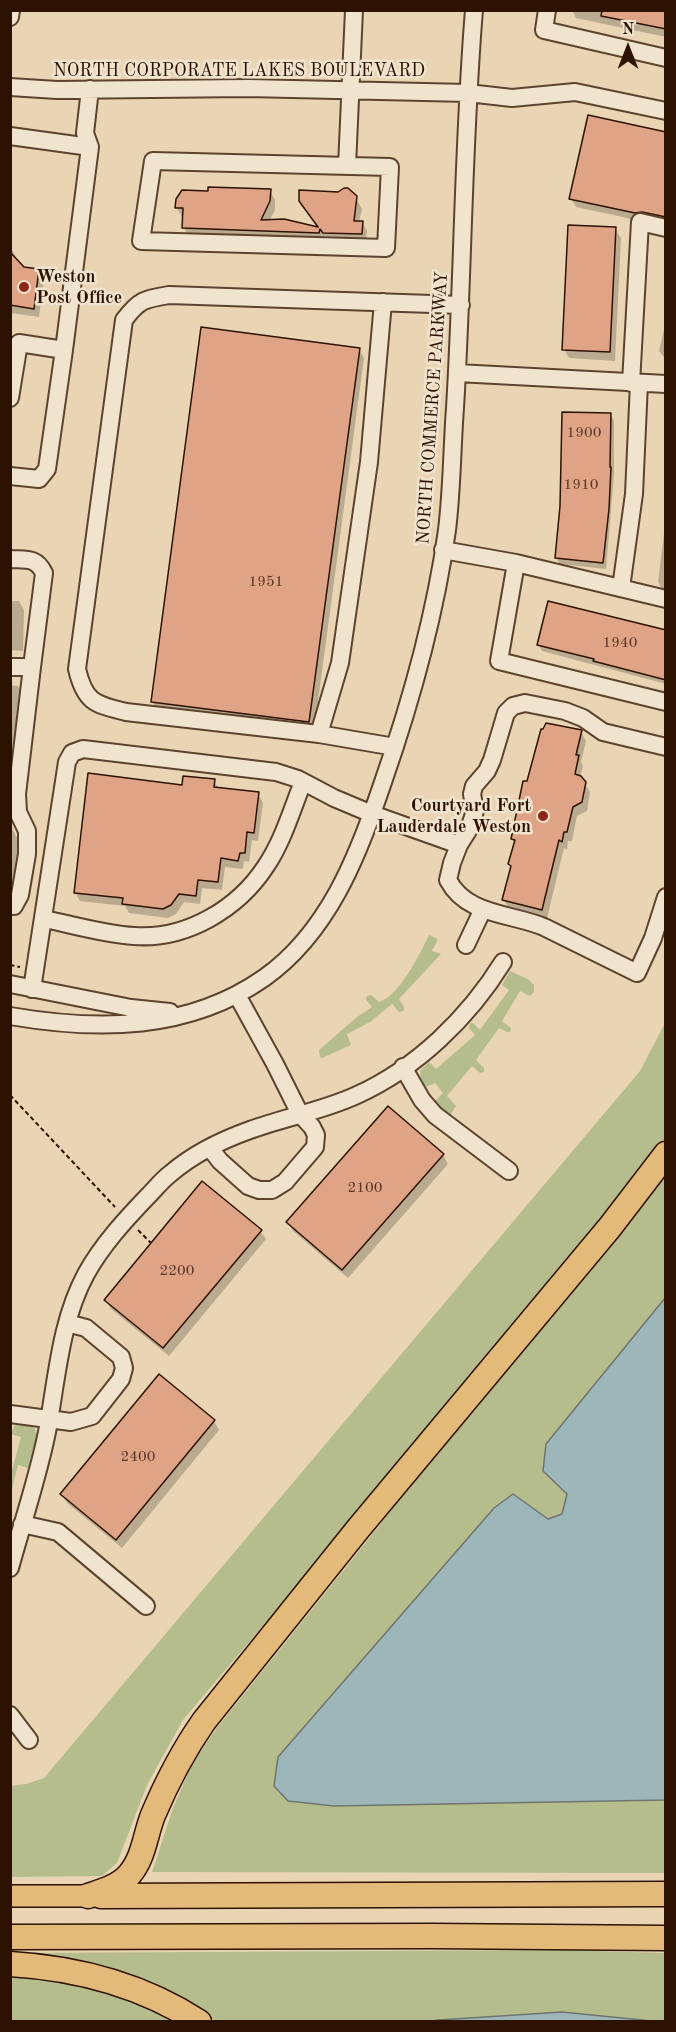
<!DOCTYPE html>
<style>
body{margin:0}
#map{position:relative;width:676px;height:2032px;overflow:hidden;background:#e9d5b4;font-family:"Old Standard TT",serif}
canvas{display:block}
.frame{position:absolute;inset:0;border:12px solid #2d1201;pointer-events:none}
.north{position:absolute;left:598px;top:18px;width:60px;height:60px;-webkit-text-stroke:4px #f1e4ce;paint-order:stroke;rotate:0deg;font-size:16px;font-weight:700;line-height:24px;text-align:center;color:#2d1201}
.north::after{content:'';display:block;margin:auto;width:21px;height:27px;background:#2d1201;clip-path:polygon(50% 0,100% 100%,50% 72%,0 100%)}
</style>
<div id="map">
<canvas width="676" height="2032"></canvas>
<div class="frame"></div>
<div class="north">N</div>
</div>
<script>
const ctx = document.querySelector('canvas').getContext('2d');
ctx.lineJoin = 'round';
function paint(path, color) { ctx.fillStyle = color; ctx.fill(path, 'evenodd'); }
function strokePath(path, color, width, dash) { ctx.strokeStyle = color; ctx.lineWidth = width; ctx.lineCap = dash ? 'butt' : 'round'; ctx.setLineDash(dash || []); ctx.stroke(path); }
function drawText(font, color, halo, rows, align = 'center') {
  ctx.font = font + ' "Old Standard TT",serif'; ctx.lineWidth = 5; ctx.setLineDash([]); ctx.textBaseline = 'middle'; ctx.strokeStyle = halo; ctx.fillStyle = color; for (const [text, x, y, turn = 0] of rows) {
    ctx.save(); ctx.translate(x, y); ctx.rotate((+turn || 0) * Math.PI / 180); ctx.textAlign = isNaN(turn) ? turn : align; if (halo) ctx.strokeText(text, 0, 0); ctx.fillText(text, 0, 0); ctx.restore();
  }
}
paint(new Path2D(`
 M429 935 438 939 432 951 441 954 399 999 404 1007V1011L399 1012 392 1004 370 1022 347 1034 351 1045 322 1058 320 1057 319 1050 357 1017 372 1007 366 1000 367 996 371 995 379 1002C399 996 420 954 429 935Z
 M510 971 528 979 534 985V992L530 996 520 991 502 1021 511 1028 510 1032H507L499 1028 476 1060 484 1068V1072L480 1073 472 1066 447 1096 456 1106 451 1114 446 1115 435 1101 443 1093 435 1083 426 1087 421 1078 420 1071 429 1062 436 1069 475 1035 469 1028 470 1023H473L480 1030 509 990 502 985Z
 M665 1023 666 1138 664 1141 623 1200 183 1720 147 1785 117 1863 102 1876 11 1877 10 1786 26 1784 44 1778 640 1071Z
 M665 1165V1873L152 1872 173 1808 193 1762 216 1729 379 1526 493 1375Z
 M21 1423 34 1427 37 1435 28 1468 18 1465 11 1493V1474L21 1437 11 1434 14 1426Z
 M566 1950 665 1953V2021H216L198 2008 106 1967 11 1953Z
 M10 1974 36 1976 100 1989 178 2021H11Z`), '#b6bd8d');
const water = new Path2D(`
 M665 1298V1800L334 1806 288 1801 274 1786 278 1757 494 1508 513 1494 548 1519 562 1514 567 1494 543 1471 546 1444Z
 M562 2012 652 2021H433L438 2020Z`);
paint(water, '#9db6b9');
strokePath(water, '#70746f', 1.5);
paint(new Path2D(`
 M572 10H666V37L576 18Z
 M666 134V224L641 221 576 207 571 198Z
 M270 191 275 200V210L269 221 320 229 300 201 354 194 362 209 359 222H362L367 231 366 242 329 241 325 235 324 241 189 237 184 228V217H182L177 208Z
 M615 229 621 238 615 361 569 358 564 349Z
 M10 250 13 251 18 262 24 268 39 270 44 279 39 317 11 313 10 315Z
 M666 321V360L659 351Z
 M359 349 364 358 314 731 157 710 152 701Z
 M610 414 614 421V475L606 569 560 564 556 558Z
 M666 517V591H663L658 582Z
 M10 601H19L24 610 23 651 10 650Z
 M666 631V684L542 651 539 645Z
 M10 685 18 686 24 695 10 806Z
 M581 732 586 741 581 762 583 766 580 777 590 792 587 811 577 816 572 841H568L567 850 564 848 547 918 509 909 504 900 512 868 510 864 515 844 512 839 529 783Z
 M214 781 219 789 258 794 263 803 258 841 252 840 249 862 244 861 243 869 225 867 222 890 202 888 200 904 184 902 176 914 168 918 129 913 125 906 80 901 75 892 184 786Z
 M10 825 19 841 13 891H10Z
 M443 1155 448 1164 348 1278 293 1231 288 1222Z
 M260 1231 266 1239 169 1356 111 1309 106 1300Z
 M214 1421 219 1430 122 1548 67 1503 62 1494Z`), '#0003');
const building = new Path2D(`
 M602 10H666V29L601 16Z
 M588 115 666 132V217L642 212 635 213 569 199Z
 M208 187 271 189 270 201 261 220 284 219 318 227 299 201V190L338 192 344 188H348L357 196 354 221H363L362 234 323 233 320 229 319 233 182 228 183 208H175L176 199 182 190 208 191Z
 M568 225 616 227 610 352 562 350Z
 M10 252 24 267 39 269 34 309 10 305Z
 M201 327 360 348 309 722 151 702Z
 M562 412 611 413 610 467H611L609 509 603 563 555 558 560 506Z
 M548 601 666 630V680L593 661 594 659 537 645Z
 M546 723 582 730 576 755H579L575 774 581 776 586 782 582 802 573 807 567 832H564L562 842 559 840 542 910 502 900 511 866 508 864 515 840 511 839 523 781H527L541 729H543Z
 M88 773 182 785 183 776 215 779 214 787 259 792 254 833 247 832 245 853H240L238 861 221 858 218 882 198 880 196 896 179 894 171 905 163 909 122 904 123 898 74 893Z
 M388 1106 444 1154 342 1270 286 1222Z
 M202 1181 262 1230 163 1348 104 1300Z
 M159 1374 215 1420 116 1540 60 1494Z`);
paint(building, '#dfa386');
strokePath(building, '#2d1201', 1.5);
const minor = new Path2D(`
 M547 10 544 30 666 58
 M10 17 11 10
 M10 87 57 90 248 88 468 93 512 98 575 92 666 111
 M10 136 90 147
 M153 161 390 167 386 248 141 241Z
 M347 166 354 10
 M64 350 90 147 85 133 90 89
 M457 373 666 384
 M631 383 640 222 666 228
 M10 398 19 343 64 350 47 469 39 479 10 476
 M443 550 516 563 666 599
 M10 559C27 560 36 557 44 573L32 667H10
 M516 563 499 661 666 702
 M621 588 634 494 639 383
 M319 734 340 663 369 462 383 302
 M395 747 319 734 126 712C95 704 85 703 77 669L124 320C139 300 144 299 169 295L461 305
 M666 747 603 732 583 718 565 711 525 703 513 706 506 713 492 760 487 771 474 786 472 794 475 811 469 829 459 845 452 863 448 880C467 916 511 913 544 927L637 973 653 938 666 897
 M10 906H14L20 895 27 854V831L18 812 17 794 32 667
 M44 919C74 925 104 934 134 936 186 940 238 909 266 866 283 841 292 809 303 782
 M466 945 483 909
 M10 984 131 1008 170 1012
 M32 989 67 762 72 753 83 749 276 772 298 779 334 798 372 814 459 845
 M10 1016C98 1031 188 1031 264 978 328 933 358 856 382 785 411 702 435 617 447 530 452 490 452 448 455 408 463 276 463 143 474 10
 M403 1067 422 1100 435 1115 509 1171
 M210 1148 220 1161 248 1186 259 1190H272L285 1182 315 1147 316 1135 312 1127 300 1114 275 1064 237 995
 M10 1414 71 1422 92 1416 121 1379 124 1368 121 1357 86 1328 67 1323
 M22 1524 58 1532 146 1606
 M10 1568C22 1524 38 1477 47 1432 57 1379 60 1322 86 1274 102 1245 125 1220 148 1196 155 1189 162 1180 170 1174 192 1155 222 1140 250 1130 285 1117 323 1111 357 1095 417 1068 469 1017 503 962
 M10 1715 29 1740`);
const major = new Path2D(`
 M10 1896H88`);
const highway = new Path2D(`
 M88 1896C103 1891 118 1887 129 1875 144 1858 145 1835 153 1815 167 1782 183 1751 204 1721L358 1529 610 1227 666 1154
 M101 1896 666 1894
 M10 1937 432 1936 666 1938
 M10 1964C77 1968 142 1985 199 2022`);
strokePath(minor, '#5c432e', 20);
strokePath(major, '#2d1201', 24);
strokePath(highway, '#2d1201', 27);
strokePath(new Path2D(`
 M10 965 20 967
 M10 1095 115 1207
 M138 1230 151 1243`), '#2d1201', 2, [4.5, 3]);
strokePath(minor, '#f1e4ce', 16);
strokePath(major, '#e4ba7a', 21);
strokePath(highway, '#e4ba7a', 24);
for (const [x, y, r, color] of [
 [24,287,6,"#8f2418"],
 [543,816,6,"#8f2418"]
]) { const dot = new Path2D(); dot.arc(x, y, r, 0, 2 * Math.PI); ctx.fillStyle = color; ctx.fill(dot); strokePath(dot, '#f1e4ce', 2); }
drawText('15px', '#5a3622', null, [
 ["1900",584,433],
 ["1910",581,485],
 ["1951",266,582],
 ["1940",620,643],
 ["2100",365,1188],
 ["2200",177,1271],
 ["2400",138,1457]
]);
drawText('18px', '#2d1201', '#f1e4ce', [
 ["NORTH CORPORATE LAKES BOULEVARD",239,71],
 ["NORTH COMMERCE PARKWAY",433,408,-86]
]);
drawText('bold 18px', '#2d1201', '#f1e4ce', [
 ["Weston",36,277],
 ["Post Office",36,298],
 ["Courtyard Fort",531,806,"right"],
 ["Lauderdale Weston",531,827,"right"]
], 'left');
</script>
